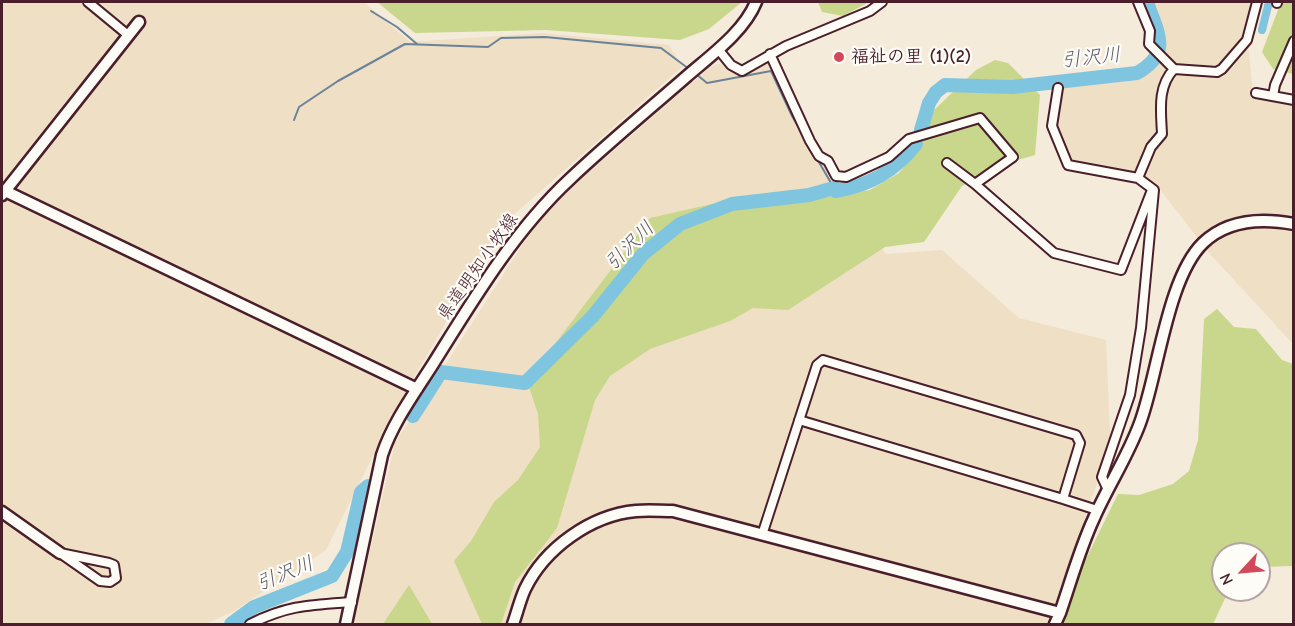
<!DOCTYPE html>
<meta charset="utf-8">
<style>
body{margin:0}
#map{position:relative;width:1295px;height:626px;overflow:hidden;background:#f5ebda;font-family:"Comic Neue",sans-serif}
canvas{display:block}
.frame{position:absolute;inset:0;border:3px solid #4a1f2b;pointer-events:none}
.north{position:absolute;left:1211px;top:542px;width:60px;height:60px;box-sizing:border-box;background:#fdfcf7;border:2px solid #b5a4a5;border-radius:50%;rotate:244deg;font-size:16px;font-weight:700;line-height:24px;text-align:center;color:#4a1f2b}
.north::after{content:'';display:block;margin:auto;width:21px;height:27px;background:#d1495b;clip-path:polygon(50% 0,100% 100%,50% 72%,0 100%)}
</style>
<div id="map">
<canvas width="1295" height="626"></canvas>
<div class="frame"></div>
<div class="north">N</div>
</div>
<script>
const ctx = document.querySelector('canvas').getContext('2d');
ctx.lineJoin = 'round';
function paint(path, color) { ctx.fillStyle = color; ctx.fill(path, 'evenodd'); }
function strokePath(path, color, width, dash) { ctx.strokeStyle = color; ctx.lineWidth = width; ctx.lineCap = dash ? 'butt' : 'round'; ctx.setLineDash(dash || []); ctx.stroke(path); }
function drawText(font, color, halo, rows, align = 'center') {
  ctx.font = font + ' "Comic Neue","Klee One",sans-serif'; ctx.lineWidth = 4.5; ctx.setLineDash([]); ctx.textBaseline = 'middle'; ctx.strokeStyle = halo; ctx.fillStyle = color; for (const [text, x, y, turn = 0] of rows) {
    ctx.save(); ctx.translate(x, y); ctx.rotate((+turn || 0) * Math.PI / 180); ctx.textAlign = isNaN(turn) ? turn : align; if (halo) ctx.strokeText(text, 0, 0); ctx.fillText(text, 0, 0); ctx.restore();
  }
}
paint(new Path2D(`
 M2 2H364L410 42 542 33 669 45 682 67 502 225 400 402 326 550 234 611 206 624H2Z
 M1150 2H1255L1247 34 1253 94 1293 102V344L1211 255 1158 187 1143 176 1069 162 1054 126 1058 114 1059 84 1130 77 1149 69 1159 58 1161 34Z
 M770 61 815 154 886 254 942 250 1019 318 1106 340 1110 432 1106 457 1048 624H353L395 443 535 225 572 187 710 67 721 63 728 71 744 75Z`), '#efdfc5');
paint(new Path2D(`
 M377 2H742L709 29 680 40 546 30 415 33Z
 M818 2H869L843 16 822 12Z
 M1281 2H1293V74L1273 69 1262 52Z
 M995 60 1008 63 1040 95 1035 155 1011 162 962 186 924 242 885 247 788 310 753 308 730 321 650 349 610 376 595 400 557 528 515 582 501 624H482L454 561 471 541 494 502 518 480 540 447 538 414 527 381 650 218 725 201 809 200 870 190 899 173 922 145 934 110 976 70Z
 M1217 309 1234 327 1256 329 1282 360 1293 364V566L1259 567V554H1223V590H1229L1213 624H1060L1084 563 1118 494 1139 495 1173 484 1189 471 1198 440 1204 319Z
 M409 585 432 624H383Z`), '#c8d78b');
strokePath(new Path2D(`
 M371 11 397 27 417 44
 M696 74 707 83 771 71 792 116 834 188
 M294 120 299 107 338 81 405 44 488 47 501 38 545 37 661 48 689 69`), '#6a8398', 2);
strokePath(new Path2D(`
 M1262 30 1269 2`), '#7fc5e0', 8);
strokePath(new Path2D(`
 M921 130 929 103 936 92 945 85 1012 87 1137 73C1173 52 1157 33 1147 2
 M413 416 441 372 525 383 593 316 643 254 680 224 732 204 809 195 834 188 836 191C870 185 894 172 916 144
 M231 624 254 607 332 576 347 552 361 492 368 486`), '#7fc5e0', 14);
const street = new Path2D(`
 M88 2 128 35
 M1138 2 1150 31 1149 44 1174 69 1217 72 1222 69 1247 40 1257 2
 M1277 3V2
 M718 49 731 65 742 71 786 46 870 11 882 2
 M770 54 810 141 819 156 828 161 836 176 846 177 889 157 909 139 980 118 1013 157 975 184
 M1058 88 1052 126 1068 165 1138 178 1154 190 1141 328 1130 395 1102 477 1108 490
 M1256 93 1294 100
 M1273 96 1275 85 1294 41
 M947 163 975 184 1054 253 1121 270 1152 190
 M1138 178 1151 147 1162 134C1161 111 1157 87 1174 69
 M799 420 1063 499
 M762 535 817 365 823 360 1076 435 1080 443 1063 499 1097 510
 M60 553 109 563 114 565 116 578 110 582 100 581Z
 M250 624C288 605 310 605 352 602`);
const secondary = new Path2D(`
 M5 191 417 389
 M2 195 139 22
 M2 512 60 553
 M346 624 382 455C393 422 414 394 433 364 473 300 514 231 570 179 607 144 647 111 686 77 710 56 744 32 756 2
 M513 624C517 613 520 600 525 589 545 548 591 515 636 511 648 510 661 511 673 511L1060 613C1071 581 1080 548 1094 518 1108 486 1128 456 1140 423 1158 375 1167 278 1203 243 1228 219 1262 218 1294 224
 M1055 624 1060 613`);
strokePath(street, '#4a1f2b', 12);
strokePath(secondary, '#4a1f2b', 15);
strokePath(street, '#fdfcf7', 8);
strokePath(secondary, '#fdfcf7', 10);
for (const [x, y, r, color] of [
 [839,57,6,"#d1495b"]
]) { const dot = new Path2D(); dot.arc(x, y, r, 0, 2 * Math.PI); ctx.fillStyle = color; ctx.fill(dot); strokePath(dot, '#fdfcf7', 2); }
drawText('bold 18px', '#4a1f2b', '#fdfcf7', [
 ["福祉の里 (1)(2)",851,57]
], 'left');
drawText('18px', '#4a1f2b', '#fdfcf7', [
 ["県道明知小牧線",478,267,-55]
]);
drawText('italic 20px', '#5d596a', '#fdfcf7', [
 ["引沢川",1091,58,-6],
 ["引沢川",630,246,-45],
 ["引沢川",285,574,-22]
]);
</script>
